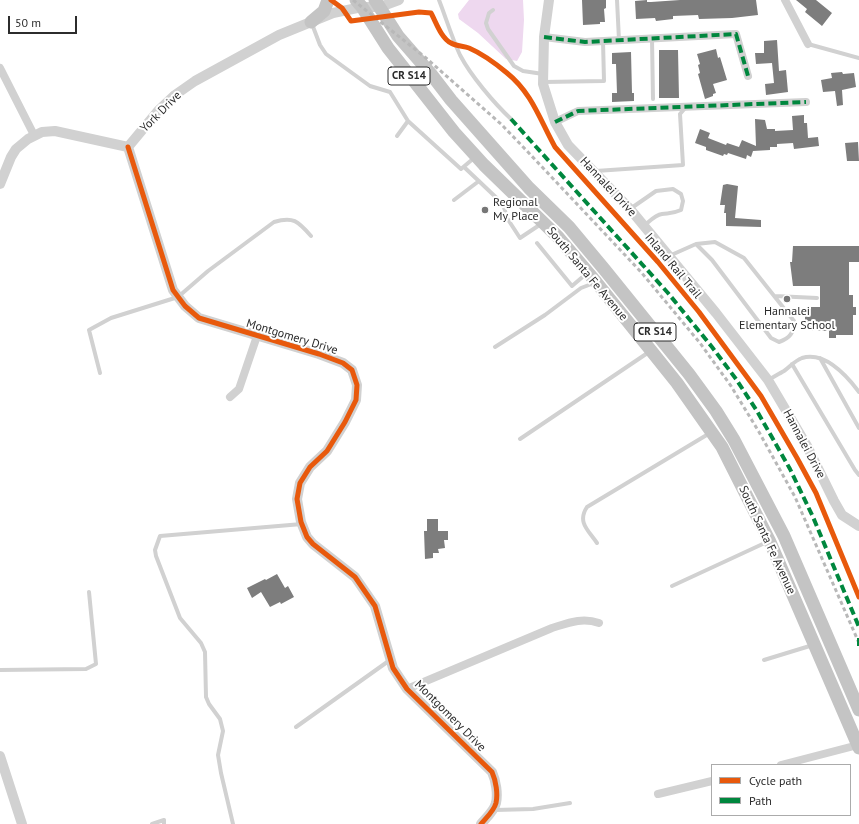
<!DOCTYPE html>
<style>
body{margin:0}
#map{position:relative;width:859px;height:824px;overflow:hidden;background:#fff;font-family:"PT Sans",sans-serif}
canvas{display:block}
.legend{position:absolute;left:711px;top:764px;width:140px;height:52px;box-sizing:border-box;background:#fff;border:1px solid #ababab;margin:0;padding:5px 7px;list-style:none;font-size:12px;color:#2c2c2c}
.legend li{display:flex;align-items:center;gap:8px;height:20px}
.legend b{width:20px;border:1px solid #ababab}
.scale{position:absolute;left:8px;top:16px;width:69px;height:18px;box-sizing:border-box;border:2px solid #2c2c2c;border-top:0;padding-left:5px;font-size:12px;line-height:14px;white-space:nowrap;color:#2c2c2c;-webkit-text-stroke:3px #fff;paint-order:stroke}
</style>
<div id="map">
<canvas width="859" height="824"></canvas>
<ul class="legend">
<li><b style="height:5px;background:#e8590c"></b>Cycle path</li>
<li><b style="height:5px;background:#00873e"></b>Path</li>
</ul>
<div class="scale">50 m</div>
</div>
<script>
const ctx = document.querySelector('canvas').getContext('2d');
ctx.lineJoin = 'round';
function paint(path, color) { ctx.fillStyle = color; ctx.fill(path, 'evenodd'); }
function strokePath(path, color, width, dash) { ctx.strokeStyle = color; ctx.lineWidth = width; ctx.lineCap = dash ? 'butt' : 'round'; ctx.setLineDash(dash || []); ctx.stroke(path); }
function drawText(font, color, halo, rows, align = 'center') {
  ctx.font = font + ' "PT Sans",sans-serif'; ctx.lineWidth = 4; ctx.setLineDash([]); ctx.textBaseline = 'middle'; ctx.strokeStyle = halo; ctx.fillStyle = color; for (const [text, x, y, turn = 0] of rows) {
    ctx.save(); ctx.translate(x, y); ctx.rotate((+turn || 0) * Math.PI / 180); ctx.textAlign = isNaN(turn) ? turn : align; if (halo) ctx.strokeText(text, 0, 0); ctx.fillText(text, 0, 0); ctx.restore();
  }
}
paint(new Path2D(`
 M469 0H523L524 20 522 52 517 61 506 59 478 33 459 19 458 14Z`), '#eed8ef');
paint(new Path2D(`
 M582 0H606V8L604 9 605 22H600V24L583 25Z
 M647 0V2H651L680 0H756L758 15 732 18 699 19 698 15 673 16V19L656 21 655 18 636 19 635 1Z
 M796 0H816L832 13 822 26 805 12 807 9Z
 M777 40 779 71 786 70 788 92 766 95 765 84 774 83 772 63 756 64 755 53H764V41Z
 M716 49 718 58 720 57 727 80 713 84 716 93 713 94V96L705 99 698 74 700 73 698 65 700 64 697 54Z
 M659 50H678L679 98H659Z
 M631 52 632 93H634V101L612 102V93H617L616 64H612V53Z
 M842 72 843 74 854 73 856 87 842 90 843 105 837 106 835 91 823 92 821 80 832 78 831 73Z
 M804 115V123H807L808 138 818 137 819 146 794 149 793 143 777 144V147H770V150L753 151 751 157 747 155 746 159 728 153 727 155 724 154 723 156 706 150V147L695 143 700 129 710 133 708 138 726 145 727 143 739 147 742 140 756 146 755 119 765 120 767 129H775V131L793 130 792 116Z
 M858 142 859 161H847L845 143Z
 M727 184 738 186 735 218 761 220V227L726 226V213H724L725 205H720L723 185Z
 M793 246H859V262H849V295H853V307H856V315H853V335H836V338H829V331H812V329H805V309H811V307H820V286H793L790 262H792Z
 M427 519H438V531H448V540H444L445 548 438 549 439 553H433V558L425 559 424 531H427Z
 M277 574 285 588 288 586 294 597 281 604 280 602 270 607 261 592 252 598 247 588 265 579 266 580Z`), '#7d7d7d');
strokePath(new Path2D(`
 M439 0C446 18 452 38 460 55 471 76 494 103 511 119
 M617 0 619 40
 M493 10 489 13 486 23 488 29 514 66 523 71 543 74
 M312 24 320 45 326 54 370 86 390 92 408 121
 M652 39 653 99
 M808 44 859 58
 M544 82 604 81 603 41
 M397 136 408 121 461 169 474 158
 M464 167 503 204 507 218 520 238 541 224
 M596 171 683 165 680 114 686 107
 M454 200 479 181
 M630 209 656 191 673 189 681 194 683 201 681 210C672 214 670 213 662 214 655 215 650 221 645 225
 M537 243 572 286 586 274
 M669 256 696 244 715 242 744 258 794 321C794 333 790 338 779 342L771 338 712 260 696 244
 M775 296 817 298
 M495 347 545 315 581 288 594 283
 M820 358 859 428
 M792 364 855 470 859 475
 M100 373 89 330 111 318 178 297 208 271 274 222C293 216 298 221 311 236
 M768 380C773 377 779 374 784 371 790 367 794 361 802 358 825 351 847 376 859 392
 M520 439 649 352
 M597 543C588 530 577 522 587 507L710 433
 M672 586 767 542
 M764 660 813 645
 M0 670 86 669 96 664 89 592
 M296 727 390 660
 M495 810 533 809 570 803
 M152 824 164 820V824
 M233 824 221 773 218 755 223 731 220 719 209 704 206 697 205 652 201 643 180 618 156 556 155 550 160 536 302 524`), '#d1d1d1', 4);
strokePath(new Path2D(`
 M785 0 808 44
 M544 37 585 42 736 34 748 76
 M0 68 34 135
 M555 122 578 111 806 102
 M230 397 239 389 257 336
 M407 689 552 628C568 623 582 617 599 623
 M781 765 858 745
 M658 794 712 781`), '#d1d1d1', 8);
strokePath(new Path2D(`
 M549 0 544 37 543 84 555 122 568 145 630 209 716 313 768 380 807 446 834 501 842 515 859 526
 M128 147 173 290 185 306 199 318 319 354 343 363 352 370 357 385 356 400 345 422 327 451 310 467 300 483 297 499 301 522 307 537 313 544 355 577 375 606 393 668 407 689 492 772C496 781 498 794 496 803 494 811 486 818 481 824
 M128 147 158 111 175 95 195 81 279 35 333 13 362 7H380L399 0
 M0 184 11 157 16 149 28 139 42 132 55 131 128 147
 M0 756 22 824`), '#d1d1d1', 10);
strokePath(new Path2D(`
 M356 0 362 7 388 48 454 132 484 165 558 237 596 282 677 383 703 420 722 447 770 542 859 748
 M375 0 398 36 431 74 451 100 529 188 569 227 604 269 689 374 716 411 734 440 784 536 859 710
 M311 22 324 11 328 0`), '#c4c4c4', 13);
strokePath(new Path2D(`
 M353 0 426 58 501 124 527 151 641 272 700 343 731 386 759 432 795 497 859 643`), '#b8b8b8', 3, [4, 3]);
strokePath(new Path2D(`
 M544 37 585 42 736 34 748 76
 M511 119 668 293 712 347 736 379 757 411 790 469 813 517 859 627
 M555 122 578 111 806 102
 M859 638V646`), '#00873e', 4, [8, 4]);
strokePath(new Path2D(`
 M331 0 342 8 351 21 419 12 431 13C436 22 441 38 451 43 456 46 463 46 469 48 483 54 495 63 507 73 532 93 540 120 555 147L658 262 699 312 761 396 797 458 816 493 859 597
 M128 147 173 290 185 306 199 318 319 354 343 363 352 370 357 385 356 400 345 422 327 451 310 467 300 483 297 499 301 522 307 537 313 544 355 577 375 606 393 668 407 689 492 772C496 781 498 794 496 803 494 811 486 818 481 824`), '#e8590c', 5);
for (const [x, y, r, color] of [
 [485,210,4,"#767676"],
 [787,299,4,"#767676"]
]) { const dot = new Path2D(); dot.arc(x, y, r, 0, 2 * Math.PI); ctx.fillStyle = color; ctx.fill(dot); strokePath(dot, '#fff', 1.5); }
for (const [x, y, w] of [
 [409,76,42],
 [655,332,42]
]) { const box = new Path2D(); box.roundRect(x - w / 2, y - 9, w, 18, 3); ctx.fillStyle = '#fff'; ctx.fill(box); strokePath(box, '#2c2c2c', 1); }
drawText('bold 11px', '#2c2c2c', null, [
 ["CR S14",409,76],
 ["CR S14",655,332]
]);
drawText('12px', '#2c2c2c', '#fff', [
 ["York Drive",161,112,-45],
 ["Hannalei Drive",608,187,47],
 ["Inland Rail Trail",673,266,50],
 ["South Santa Fe Avenue",587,274,50],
 ["Montgomery Drive",292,337,17],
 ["Hannalei Drive",804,444,62],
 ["South Santa Fe Avenue",767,540,65],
 ["Montgomery Drive",450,716,45]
]);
drawText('12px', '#2c2c2c', '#fff', [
 ["Regional",493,203],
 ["My Place",493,217],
 ["Hannalei",787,312,"center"],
 ["Elementary School",787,326,"center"]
], 'left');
</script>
